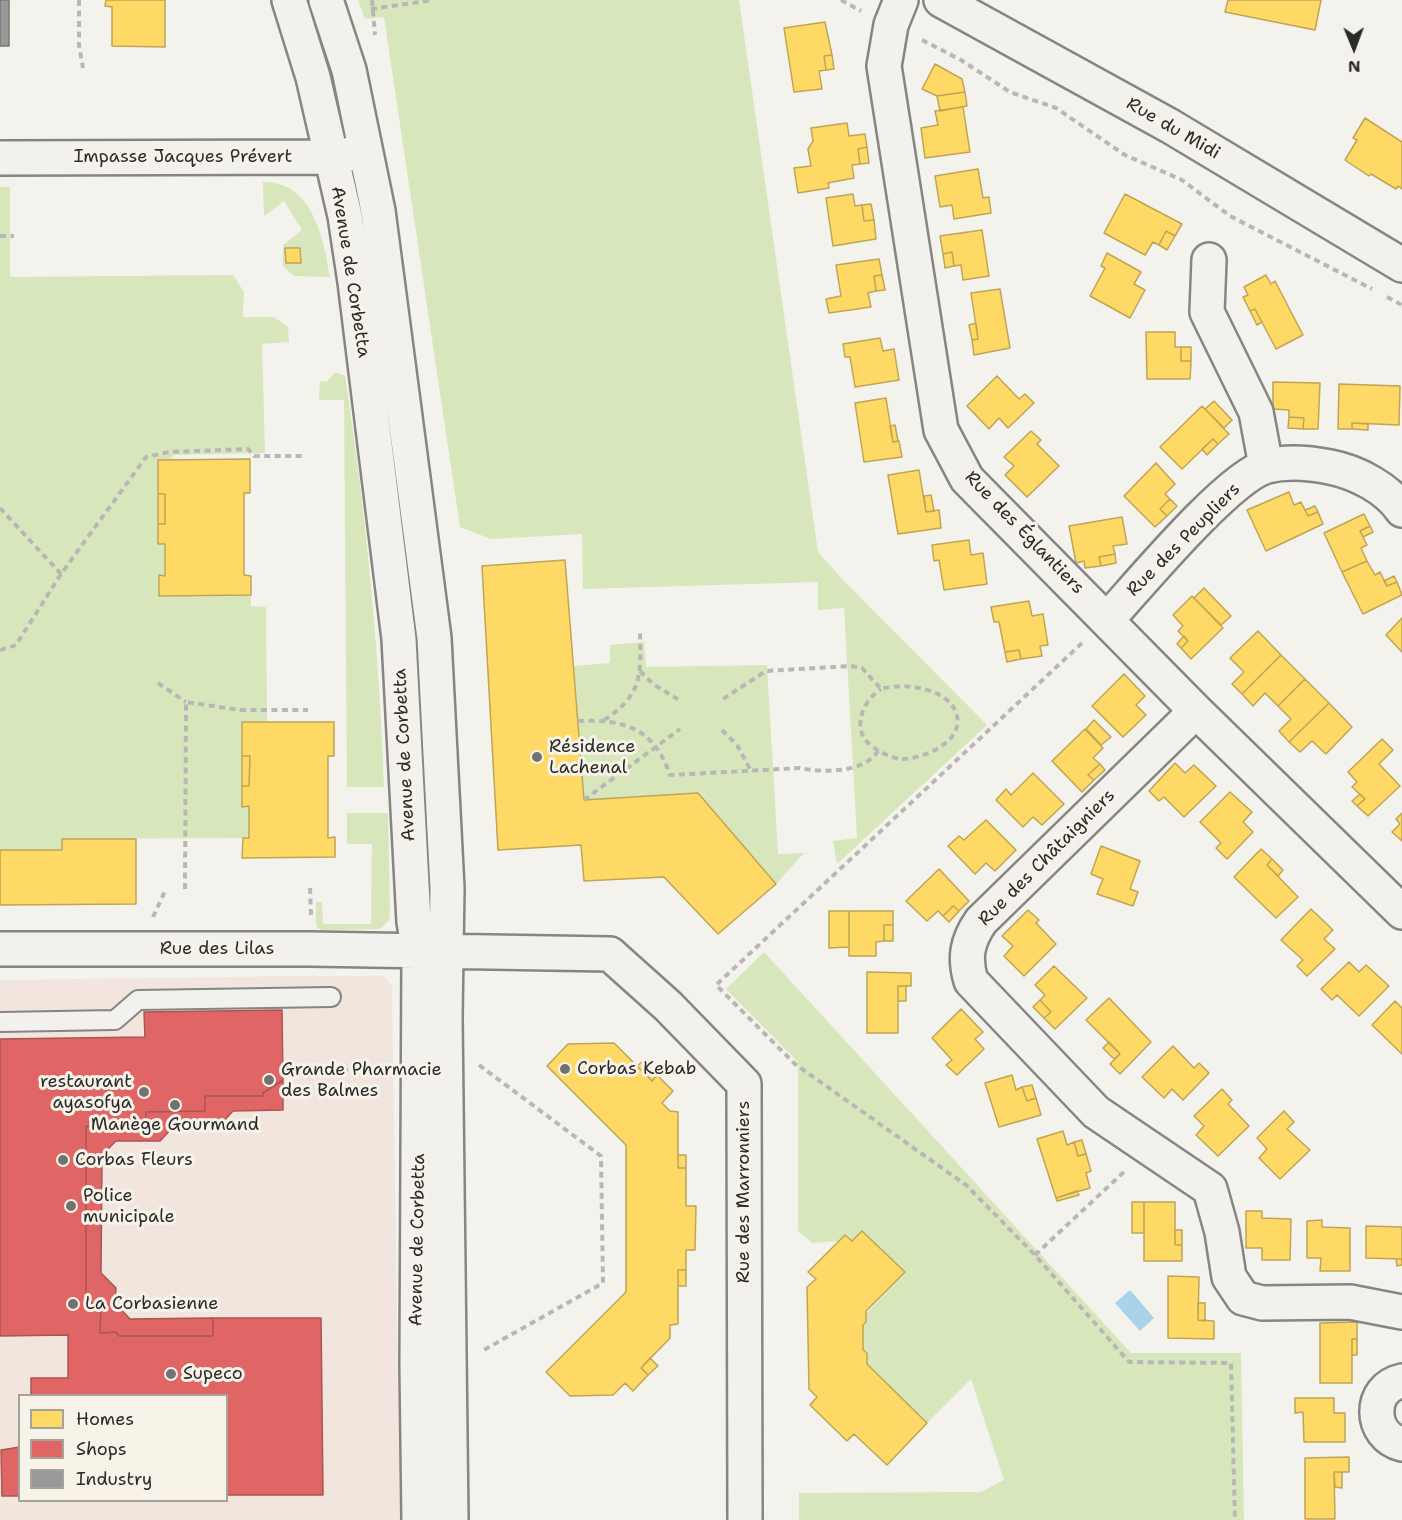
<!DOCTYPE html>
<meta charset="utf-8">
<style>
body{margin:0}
#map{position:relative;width:1402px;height:1520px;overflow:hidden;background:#f4f2ec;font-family:"Shantell Sans",sans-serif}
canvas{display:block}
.legend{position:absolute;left:18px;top:1394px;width:210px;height:108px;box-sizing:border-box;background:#f7f3e8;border:2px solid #a5a39c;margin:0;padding:8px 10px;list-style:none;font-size:18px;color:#2b2b2b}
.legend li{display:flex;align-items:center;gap:12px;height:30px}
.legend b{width:30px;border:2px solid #a5a39c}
.north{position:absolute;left:1324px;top:18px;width:60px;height:60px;-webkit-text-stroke:4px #f7f3e8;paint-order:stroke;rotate:179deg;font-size:16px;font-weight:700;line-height:24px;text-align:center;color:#2b2b2b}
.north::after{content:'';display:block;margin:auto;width:21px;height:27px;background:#2b2b2b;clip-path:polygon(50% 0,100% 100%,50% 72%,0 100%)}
</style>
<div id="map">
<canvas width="1402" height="1520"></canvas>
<ul class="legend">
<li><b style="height:16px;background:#ffd966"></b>Homes</li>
<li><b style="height:16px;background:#e06666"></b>Shops</li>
<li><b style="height:16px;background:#999"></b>Industry</li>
</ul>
<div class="north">N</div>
</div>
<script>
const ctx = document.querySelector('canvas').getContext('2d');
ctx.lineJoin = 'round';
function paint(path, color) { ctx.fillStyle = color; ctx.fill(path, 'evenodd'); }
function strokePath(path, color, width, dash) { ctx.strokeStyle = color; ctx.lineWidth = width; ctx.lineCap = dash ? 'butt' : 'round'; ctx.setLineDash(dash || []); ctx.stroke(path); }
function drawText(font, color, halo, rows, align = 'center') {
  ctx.font = font + ' "Shantell Sans",sans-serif'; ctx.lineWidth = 6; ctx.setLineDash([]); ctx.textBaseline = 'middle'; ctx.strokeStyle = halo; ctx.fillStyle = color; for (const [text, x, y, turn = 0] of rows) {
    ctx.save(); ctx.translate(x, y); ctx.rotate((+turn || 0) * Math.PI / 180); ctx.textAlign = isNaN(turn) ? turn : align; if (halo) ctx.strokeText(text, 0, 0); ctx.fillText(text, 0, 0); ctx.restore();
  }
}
paint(new Path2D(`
 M303 976H379L387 978 392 987 400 1520H0V980ZM20 1396H226V1500H20Z`), '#f2e5dd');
paint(new Path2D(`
 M302 0H317L342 94 328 97Z
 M358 0H739L818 552 844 581 987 725 837 864 833 841 857 838 844 608 818 610V582L583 589 582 534 491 539 460 527 384 17 365 19Z
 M263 182C313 181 324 240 330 277L294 276 283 266V245L302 230 284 201 264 216Z
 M0 187H10V277L233 275 244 292 243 317H274L288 327 289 342 262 344 265 453 173 455 172 460H158V544H165V576H159V596L251 595V606L266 607 267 722H242L243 807 249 806V838L62 839V850H0Z
 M335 372 345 376C366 512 379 650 384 787H347L344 400H319L320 381 327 382Z
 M644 642 646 667 767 665 778 854 804 853 776 884 698 793 584 800 574 666 610 663V645Z
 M347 813H388L390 912 389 920 380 929 321 930 316 926V902H322L323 924H371L372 844H347Z
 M764 952 1131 1353H1241L1244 1520H799V1493L981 1492 1004 1480 971 1379 927 1423 867 1364V1353L863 1350V1325L866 1322V1314L905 1272 862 1231 852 1241 845 1235 838 1241 812 1243 798 1231V1062L726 989Z`), '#d8e6bc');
paint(new Path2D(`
 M1130 1290 1154 1318 1140 1331 1115 1303Z`), '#a8d3e8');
const homes = new Path2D(`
 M106 0H165V47L112 46V7L105 6Z
 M1228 0H1321L1315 30 1225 12Z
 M825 22 832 55 824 56 826 70 819 71 822 89 794 92 784 28Z
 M832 55 834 69 826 70 824 56Z
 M935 64 962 79 965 92 937 96 922 89Z
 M965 92 967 106 940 111 937 96Z
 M963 107 970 152 925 158 921 128 938 125 935 111Z
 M1365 118 1402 142V189L1398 186 1396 189 1371 174 1369 176 1345 160 1357 140 1353 138Z
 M847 123 849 136 865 134 867 147 858 149 860 164 852 165 854 178 828 183 829 188 798 193 794 168 811 166 808 149 813 141 811 128Z
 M867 147 869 163 860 164 858 149Z
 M978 169 983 198 989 197 991 213 954 219 952 205 940 207 935 176Z
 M853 194 855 206 862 205 864 221 874 220 876 239 833 246 826 198Z
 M1125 194 1182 224 1175 236 1166 231 1159 245 1153 242 1145 255 1104 233Z
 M871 204 874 220 864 221 862 205Z
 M982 230 989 276 963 280 961 265 954 266 952 252 943 254 940 236Z
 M1166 231 1175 236 1167 250 1159 245Z
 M285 248H300L301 263H286Z
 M952 252 954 266 945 268 943 254Z
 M1107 253 1141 272 1134 284 1145 290 1130 318 1090 296 1105 268 1101 266Z
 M879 259 882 275 874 276 876 291 868 293 871 307 829 313 826 299 841 296 836 265Z
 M882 275 885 290 876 291 874 276Z
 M1266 275 1271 284 1275 281 1303 335 1276 349 1255 309 1250 311 1243 297 1248 295 1244 287Z
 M1000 289 1010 348 974 355 972 340 978 339 971 293Z
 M1255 309 1262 322 1257 325 1250 311Z
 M976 323 978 339 972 340 969 325Z
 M1146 332H1175V347H1181V361H1191L1190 379H1147Z
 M880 338 883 351 894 349 899 380 855 387 850 357H845L843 344Z
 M1181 347H1191V361H1181Z
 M997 376 1019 399 1025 394 1034 403 1008 428 999 418 989 429 967 406Z
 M1273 382 1320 383 1318 429H1303L1304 418 1289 417V410L1273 409Z
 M1339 384 1400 386 1399 425 1352 423V429H1338Z
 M886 398 893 442 899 441 902 457 864 462 855 403Z
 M1214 401 1232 420 1224 428 1205 409Z
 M1202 406 1229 434 1218 444 1213 439 1182 469 1160 447Z
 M1289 417 1304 418 1303 429 1288 428Z
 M1352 423 1368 424V430L1352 429Z
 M895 425 898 441 893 442 890 426Z
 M1031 431 1041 440 1037 444 1059 466 1027 497 1005 475 1014 466 1004 457Z
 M1213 439 1218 444 1207 455 1202 449Z
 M250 459V493H244V575L251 576V595L159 596V575L165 576V544H158V524H165V494H158V460Z
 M1156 463 1175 484 1165 494 1170 499 1160 509 1167 516 1155 527 1124 496Z
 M919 470 926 512 939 510 941 528 898 534 888 475Z
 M1289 492 1294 505 1301 502 1308 516 1318 512 1323 524 1266 551 1247 510Z
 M158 494H165V524H158Z
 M931 495 934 511 926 512 924 496Z
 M1170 499 1177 506 1167 516 1160 509Z
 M1315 506 1318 512 1308 516 1305 510Z
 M1364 514 1370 526 1360 531 1367 545 1361 548 1367 561 1342 572 1324 533Z
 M1122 517 1127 544 1113 546 1115 554 1099 557 1101 566 1085 568 1084 561 1076 563 1069 526Z
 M1370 526 1373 532 1363 537 1360 531Z
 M969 540 971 555 983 553 987 584 944 590 939 560 934 561 932 545Z
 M1115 554 1116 563 1101 566 1099 557Z
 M565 560 584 800 698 793 776 884 718 934 664 877 584 881 581 845 498 850 482 566Z
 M1367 561 1375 575 1380 572 1387 586 1397 582 1402 595 1363 614 1342 572Z
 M1394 576 1397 582 1387 586 1384 581Z
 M1204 588 1231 616 1221 625 1194 598Z
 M1192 596 1223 628 1191 659 1181 648 1188 641 1178 631 1183 626 1173 615Z
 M1029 601 1032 616 1043 614 1048 645 1040 646 1042 656 1021 659 1019 650 1005 652 999 622H994L991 607Z
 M1402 618V652L1386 635Z
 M1258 631 1281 655 1242 694 1232 684 1244 672 1230 658Z
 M1184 636 1188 641 1181 648 1177 644Z
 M1019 650 1021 659 1007 662 1005 652Z
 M1281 655 1305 679 1278 706 1265 693 1253 706 1242 694Z
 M1124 674 1145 696 1136 705 1146 715 1123 737 1092 706Z
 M1305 679 1329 703 1289 742 1279 731 1291 719 1278 706Z
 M1329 703 1352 727 1326 754 1312 741 1300 752 1289 742Z
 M1094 720 1111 737 1101 745 1086 729Z
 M242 722H334V756H328V838L335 837V857L242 858 243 838H249V806L242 807V786H249L250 756H242Z
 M1085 729 1103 748 1093 758 1100 764 1088 775 1094 780 1082 792 1052 761Z
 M1382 739 1393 750 1379 764 1400 786 1368 816 1357 806 1365 799 1352 787 1357 782 1348 772Z
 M242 756H250L249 786H242Z
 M1175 763 1185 773 1194 765 1216 786 1184 817 1164 797 1159 801 1149 791Z
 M1100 764 1105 770 1094 780 1088 775Z
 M1033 773 1064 804 1042 825 1033 817 1023 827 996 800 1006 789 1011 795Z
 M1230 792 1252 812 1243 822 1253 832 1227 859 1216 848 1221 843 1200 822Z
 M1360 794 1365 799 1357 806 1352 801Z
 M1402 813V841L1392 832 1400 824 1396 819Z
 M986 820 1016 850 995 871 986 863 975 874 948 846 959 836 964 840Z
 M62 839H136V904L0 905V850H62Z
 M1101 846 1140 861 1130 889 1138 892 1133 906 1097 894 1103 879 1091 874Z
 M1261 849 1272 859 1267 865 1298 897 1276 918 1234 877Z
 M1272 859 1283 870 1278 876 1267 865Z
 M939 869 969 901 959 911 953 906 943 916 938 911 927 921 906 901Z
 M953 906 959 911 949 922 943 916Z
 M1311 909 1333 930 1324 939 1335 949 1307 976 1297 966 1303 960 1281 940Z
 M1028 910 1039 920 1036 923 1056 944 1024 976 1004 956 1013 946 1002 936Z
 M829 911H849V947L829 948Z
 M849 911H893V925H884V941L876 942V956H849Z
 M884 925H893V941H884Z
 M1349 962 1359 972 1366 965 1389 986 1359 1016 1337 995 1332 1000 1321 989Z
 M1054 966 1087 998 1055 1029 1044 1018 1051 1012 1040 1000 1045 995 1035 985Z
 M867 972 911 973V986H898V1033H867Z
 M898 986H906V1001H898Z
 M1109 998 1151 1042 1120 1074 1110 1064 1120 1054 1086 1020Z
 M1040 1000 1051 1012 1044 1018 1033 1007Z
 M1395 1001 1402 1008V1054L1372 1025Z
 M961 1009 983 1032 975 1039 984 1049 957 1075 946 1065 952 1060 932 1038Z
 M1109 1042 1120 1054 1114 1059 1103 1048Z
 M614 1043 652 1081 657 1075 673 1091 662 1103 670 1111 678 1112V1168H686V1206H696L695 1250H686V1270H678V1324L670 1325V1338L641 1368 648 1375 633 1391 625 1383 613 1395 570 1396 546 1372 626 1292V1145L547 1066 568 1044Z
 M1173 1046 1194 1068 1199 1063 1209 1073 1183 1100 1172 1089 1164 1098 1142 1077Z
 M643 1061 657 1075 652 1081 637 1066Z
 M1012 1075 1016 1090 1022 1087 1027 1101 1036 1098 1041 1115 999 1127 985 1083Z
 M1032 1085 1036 1098 1027 1101 1022 1087Z
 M1222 1089 1232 1100 1228 1104 1249 1126 1218 1156 1196 1135 1204 1126 1194 1116Z
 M1284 1111 1294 1122 1287 1129 1310 1150 1280 1179 1259 1158 1267 1149 1257 1138Z
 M1063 1131 1067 1145 1074 1142 1078 1156 1086 1154 1091 1171 1086 1173 1090 1188 1056 1198 1037 1139Z
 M1082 1140 1086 1154 1078 1156 1074 1142Z
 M678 1155H686V1168H678Z
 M1077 1191 1079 1195 1057 1201 1056 1198Z
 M1132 1202H1144V1233H1132Z
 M1144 1202H1175V1245H1182V1261H1144Z
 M1246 1211H1262V1218L1291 1219 1290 1260H1262V1248H1246Z
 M1322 1220V1227L1350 1228V1271H1320L1321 1258H1307V1221Z
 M1366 1226 1402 1227V1259L1366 1258Z
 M1175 1230H1182V1245H1175Z
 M862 1231 905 1272 866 1311V1322L863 1325V1350L867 1353V1364L927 1423 887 1465 854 1434 847 1441 810 1405 817 1397 809 1389 807 1287 816 1279 808 1272 845 1235 852 1241Z
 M1396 1259H1402V1265L1397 1266Z
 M678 1270H686V1286H678Z
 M1168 1276 1199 1277 1198 1320 1214 1321V1339L1168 1338Z
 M1198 1303H1205V1321L1198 1320Z
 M1357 1322V1339H1352V1383H1320V1323Z
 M1352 1339H1357V1355H1352Z
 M650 1358 658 1366 648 1375 641 1368Z
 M1295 1398H1334V1413H1345V1442H1304L1303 1412 1295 1413Z
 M1349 1457V1472H1334L1335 1519H1305V1458Z
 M1334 1472H1342V1488L1335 1487Z`);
paint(homes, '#ffd966');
strokePath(homes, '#bfa554', 1.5);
const shops = new Path2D(`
 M282 1010 283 1080 263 1093V1096H205V1111L146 1112 145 1127 86 1126V1303H101L100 1333 116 1332 119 1336H213V1318H321L323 1495H226V1396H31V1378H68V1335L0 1336V1039L145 1037 144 1012Z
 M283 1080V1110L233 1111 219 1126H174L160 1141H116L102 1155 101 1273 116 1288 115 1303 130 1319 213 1318V1336H119L116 1332 100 1333 101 1303H86V1126L145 1127 146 1112 205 1111V1096H263V1093Z
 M20 1447V1496H2L1 1450Z`);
paint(shops, '#e06666');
strokePath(shops, '#aa5454', 1.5);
const industry = new Path2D(`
 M0 0H9V46H0Z`);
paint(industry, '#999');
strokePath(industry, '#787878', 1.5);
const lane = new Path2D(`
 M0 1022 115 1020 138 1000 331 997`);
const street = new Path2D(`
 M289 0 313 77 345 216 355 282 399 639 414 922 419 951 417 1365 419 1520
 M326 0 349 70 378 211 434 638 447 888 445 1017 451 1520
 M901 0 891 25 884 66 941 430 967 479 1196 711 1402 912
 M941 0 1170 126 1402 265
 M0 158 331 157 351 154
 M1209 260 1207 312 1256 412 1266 466
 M1107 620C1138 586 1228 477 1267 466 1287 461 1310 463 1330 467 1356 472 1387 488 1402 510
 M1196 711 981 921C967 941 964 958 971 981L1096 1112 1210 1189 1222 1232 1229 1277 1243 1298 1262 1303 1350 1302 1402 1312
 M0 949H311L610 954 668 1006 744 1084 745 1520
 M1402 1381C1368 1388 1369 1436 1402 1444`);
strokePath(lane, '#858582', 22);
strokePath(street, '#858582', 38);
strokePath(new Path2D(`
 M79 0V45L83 68
 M372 0 375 35
 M841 0 861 11
 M371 9 433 0
 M922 40 961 60 1010 92 1056 108 1125 155 1182 180 1230 216 1372 289
 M0 236H14
 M1387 297 1402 305
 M0 508 61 574
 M1082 643 716 985 795 1064 966 1185 1035 1255 1129 1362 1231 1363 1235 1520
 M0 650 16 645 61 574 146 457 169 452 248 449 254 456H306
 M640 671 653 684 679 700
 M158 683 186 702
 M604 720C643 695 641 674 640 631
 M578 721C624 719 654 728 670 775L800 768C823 773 864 773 878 751 885 754 893 758 900 759 921 760 963 743 957 716 951 688 904 682 881 689L862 668 851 666 766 671 723 699
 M722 730 737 745 751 771
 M878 751C874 747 867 743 864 738 854 721 866 698 881 689
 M584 800 680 729
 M310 888 311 915
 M185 889 186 702 240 710H308
 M153 917 166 889
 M479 1065 601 1156 603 1283 482 1351
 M342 1070 387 1071
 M1035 1255 1126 1170`), '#b8b7b5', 4, [6, 4.5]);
strokePath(lane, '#f2f1ed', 18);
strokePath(street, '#f2f1ed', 33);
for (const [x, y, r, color] of [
 [537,757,6,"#71716f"],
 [565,1069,6,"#71716f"],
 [269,1080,6,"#71716f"],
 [144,1092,6,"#71716f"],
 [175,1105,6,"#71716f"],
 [63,1160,6,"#71716f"],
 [71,1206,6,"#71716f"],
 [73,1304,6,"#71716f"],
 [171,1374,6,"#71716f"]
]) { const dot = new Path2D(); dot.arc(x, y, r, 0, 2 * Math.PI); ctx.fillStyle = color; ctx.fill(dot); strokePath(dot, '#f7f3e8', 2); }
drawText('18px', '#2b2b2b', '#f7f3e8', [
 ["Rue du Midi",1173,129,30],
 ["Impasse Jacques Prévert",183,157],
 ["Avenue de Corbetta",350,272,81],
 ["Rue des Églantiers",1024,533,46],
 ["Rue des Peupliers",1184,540,-45],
 ["Avenue de Corbetta",405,755,-93],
 ["Rue des Châtaigniers",1047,858,-45],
 ["Rue des Lilas",217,949],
 ["Rue des Marronniers",744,1192,-90],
 ["Avenue de Corbetta",418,1240,-89]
]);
drawText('18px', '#2b2b2b', '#f7f3e8', [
 ["Résidence",549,747],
 ["Lachenal",549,768],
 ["Corbas Kebab",577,1069],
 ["Grande Pharmacie",281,1070],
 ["des Balmes",281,1091],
 ["restaurant",132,1082,"right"],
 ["ayasofya",132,1103,"right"],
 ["Manège Gourmand",175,1125,"center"],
 ["Corbas Fleurs",75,1160],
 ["Police",83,1196],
 ["municipale",83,1217],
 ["La Corbasienne",85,1304],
 ["Supeco",183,1374]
], 'left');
</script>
